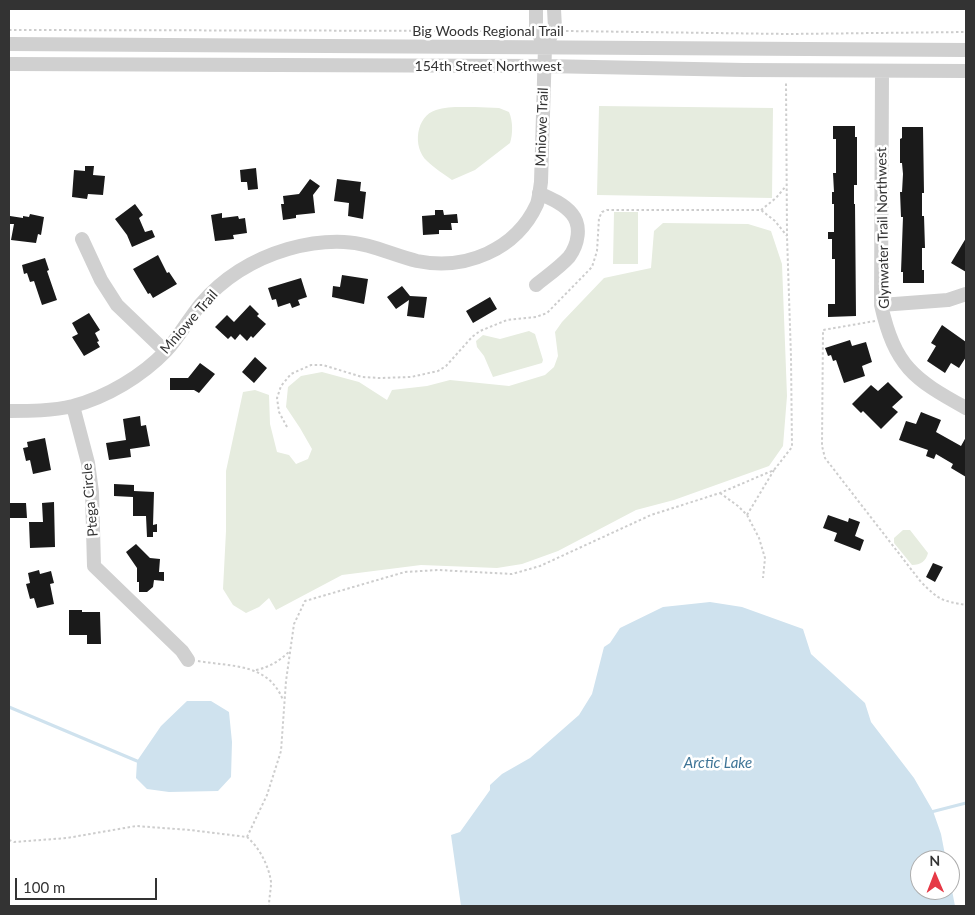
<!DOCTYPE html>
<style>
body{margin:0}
#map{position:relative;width:975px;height:915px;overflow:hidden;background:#fff;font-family:Lato,sans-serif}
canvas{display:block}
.frame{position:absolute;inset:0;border:10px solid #333;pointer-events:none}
.north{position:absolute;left:910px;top:850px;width:50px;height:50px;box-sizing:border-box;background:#fff;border:1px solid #adadad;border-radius:50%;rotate:359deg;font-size:14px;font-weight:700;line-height:20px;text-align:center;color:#333}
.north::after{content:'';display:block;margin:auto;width:18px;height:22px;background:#e63946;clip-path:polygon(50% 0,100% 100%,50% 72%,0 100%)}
.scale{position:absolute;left:15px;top:878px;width:142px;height:22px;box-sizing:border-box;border:2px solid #333;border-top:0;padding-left:6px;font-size:15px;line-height:18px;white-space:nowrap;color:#333;-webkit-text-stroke:4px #fff;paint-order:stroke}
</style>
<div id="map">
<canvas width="975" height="915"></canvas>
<div class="frame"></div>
<div class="north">N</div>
<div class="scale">100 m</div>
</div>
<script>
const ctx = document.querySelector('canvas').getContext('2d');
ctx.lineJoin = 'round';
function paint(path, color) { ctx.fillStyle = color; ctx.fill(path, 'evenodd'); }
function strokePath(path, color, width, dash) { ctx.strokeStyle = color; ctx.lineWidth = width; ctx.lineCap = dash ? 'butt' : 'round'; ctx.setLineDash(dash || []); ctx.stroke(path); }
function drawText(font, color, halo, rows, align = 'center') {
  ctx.font = font + ' Lato,sans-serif'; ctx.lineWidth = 5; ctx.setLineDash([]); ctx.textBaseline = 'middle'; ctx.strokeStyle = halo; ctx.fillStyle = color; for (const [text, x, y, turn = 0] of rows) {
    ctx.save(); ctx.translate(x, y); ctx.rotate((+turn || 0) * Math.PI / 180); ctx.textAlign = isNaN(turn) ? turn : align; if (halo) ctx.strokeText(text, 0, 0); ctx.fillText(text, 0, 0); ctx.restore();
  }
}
paint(new Path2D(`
 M599 106 773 108 772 198 597 195Z
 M475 107 499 108 509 112C513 121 513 134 510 143L475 170 452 180C444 174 434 168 427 161 412 147 416 116 436 110 447 106 463 107 475 107Z
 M614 212H638V264H613Z
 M663 223 748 224 771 231 782 264 787 396 783 446 769 466 674 500 636 510 558 551 522 564 497 568 421 565 342 575 276 610 269 598 259 607 246 613 233 605 223 589 226 531V471L243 392 255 390 269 395 270 424 277 452 289 455 296 464 308 459 312 449 300 428 286 407 288 387 301 376 322 372 359 382 387 400 392 390 427 386 450 380 509 386 545 375 554 367 558 356 555 332 562 322 604 278 651 268 654 231Z
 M529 331 535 334 543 360 542 363 493 377 484 356 477 347 476 341 483 335 500 339Z
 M903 530H910L928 553C926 561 921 565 912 565L894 543V538Z`), '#e6ecdf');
paint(new Path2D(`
 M710 602 742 607 803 629 811 654 865 703 871 722 914 778 933 811 941 834 946 860H920V890H950V880L955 906H461L451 835 460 832 490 790V785L502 774 530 758 579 715 592 694 604 647 610 643 620 628 663 607Z
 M187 701H211L229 712 232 742 231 777 218 791 169 792 147 789 136 778 137 761 161 726Z`), '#cfe2ee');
strokePath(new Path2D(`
 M9 707 137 761
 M931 812 966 803`), '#cfe2ee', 3);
paint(new Path2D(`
 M833 126H855V137H857V185H854V204H855L856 316 828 317V304H835V259H832V239H828V232H834V204H832V192H834L833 173H836V139H833Z
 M902 127H923L924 193H922V216H924L925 248H922V270H924V283H903V272H901L903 217H901L900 192H902L903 174 902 163H900V139L902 138Z
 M85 166H94L93 175 105 176 103 195 88 194 87 199 72 197 74 170 85 171Z
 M256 168 258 189 248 190 247 182H241L240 170Z
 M310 179 320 186 313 195 315 213 296 215V218L283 220 281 204H284L283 196 299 194Z
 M337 179 361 182 360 191 366 192 363 219 348 216 349 203 334 201Z
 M135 204 143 215 139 218 145 232 152 230 155 237 132 247 127 235 115 219Z
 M435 210H443L444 215 457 214 458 223H451L452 230H439V234L423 235 422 216 435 215Z
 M222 213V218L238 216 239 219 245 218 247 233 233 235 234 239 215 241 211 215Z
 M30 214 44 217 41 235 38 234 36 243 11 240 14 224H9L10 216 23 218V216L29 217Z
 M966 238V272L951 263Z
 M158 255 167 273 169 272 177 284 153 298 150 293 148 294 133 269Z
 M45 258 49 270 47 271 57 300 42 305 34 281 30 282 27 273 24 274 22 265Z
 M342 275 368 279 364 304 332 297 333 286 340 287Z
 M301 278 307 297 298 300 300 305 292 308 290 303 278 307 276 299 272 300 268 288Z
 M402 286 410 296 427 297 424 318 407 316 409 300 396 309 387 297Z
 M490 297 497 309 473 323 466 311Z
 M250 305 259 314 257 316 266 324 253 338 251 336 247 341 240 334 235 340 231 336 228 339 215 327 227 315 234 322Z
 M89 313 100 330 95 333 99 341 97 342 100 347 84 356 72 337 78 334 72 323Z
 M942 325 966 342V357L959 368 951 363 945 373 927 361 936 346 931 343Z
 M850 340 852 346 866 342 872 362 862 366 865 376 844 383 836 360 833 361 831 355 828 356 825 348Z
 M255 357 267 368 254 383 242 372Z
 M200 363 215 374 199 393 194 390H170V378H188Z
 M888 382 903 397 892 407 898 412 881 429 863 411 861 413 852 404 871 385 878 391Z
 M921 412 941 420 936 432 961 446 966 437V477L951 468 953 464 936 454 934 459 926 456 928 450 899 440 906 421 916 424Z
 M140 416 141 426 146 425 150 446 130 449 131 457 109 460 106 443 126 440 123 419Z
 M45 438 51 470 33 474 30 460 26 461 23 448 28 447 27 442Z
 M114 484 134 485V491L154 492 153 525 157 524V532H153V537H147L146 516H133V497L114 496Z
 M54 502 55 547 30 548 29 522H43L42 503Z
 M9 503H26L27 518H9Z
 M828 515 848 522 849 518 860 522 855 536 864 540 860 551 834 541 837 533 823 528Z
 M136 544 150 558 160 559 159 572H164V581L154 580 153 587 147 592H139V582H137V568L126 552Z
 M933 563 943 567 935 582 926 577Z
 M39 570 40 574 51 571 54 583 50 584 54 604 37 608 34 598 30 599 26 584 30 583 28 573Z
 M69 610H82V612H100L101 644H87V635H69Z`), '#1a1a1a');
strokePath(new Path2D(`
 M9 30 526 31
 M566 31 788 34 966 32
 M761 210 776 198 786 186
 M875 321 823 330 822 446 825 458 921 582C939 600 942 601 966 605
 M287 427 279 412 277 398 281 386 291 374 311 365H323L362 377 380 378 411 377 438 371 446 366 472 337 480 331 507 320 536 317 547 313 592 267 597 251 599 218 602 212 607 210H761L775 221 787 236
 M720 493 738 506 747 515 759 538 765 558 763 578
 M747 515 774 470
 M198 661C233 667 268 663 283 700
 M256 670C270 667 279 661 290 651
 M247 837 267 795 281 751 286 681 294 624 305 601 405 572 438 570 512 574 540 566 651 515 720 493 774 470 792 447 791 357 787 236 786 81
 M9 840 14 842 67 838 136 826 190 830 247 837C259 847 269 866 271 882 271 890 269 898 269 906`), '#cdcdcd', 2, [2.5, 2.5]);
strokePath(new Path2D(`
 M536 9V28L545 47
 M9 44 966 50
 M9 64 544 66 744 70 966 71
 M882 71 881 305C895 366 913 379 966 408
 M82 239 101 280 117 305 165 351
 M536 285C547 276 560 267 569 257 578 245 582 226 572 214 564 204 550 198 539 193
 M881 305 948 300 966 294
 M73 406 88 463 92 492 94 566 182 651 188 660
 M9 411C30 411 52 411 73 406 107 397 142 376 166 351 179 337 188 320 200 305 223 278 254 259 288 249 306 244 325 241 344 242 370 243 392 255 417 261 465 271 516 250 537 204 539 198 540 189 541 182L545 47 555 28 554 9`), '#d0d0d0', 14);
drawText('14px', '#333', '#fff', [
 ["Big Woods Regional Trail",488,31],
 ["154th Street Northwest",488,66],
 ["Mniowe Trail",542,127,-88],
 ["Glynwater Trail Northwest",883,228,-91],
 ["Mniowe Trail",189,322,-49],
 ["Ptega Circle",90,500,-95]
]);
drawText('italic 15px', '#3f7597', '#fff', [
 ["Arctic Lake",718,763]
]);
</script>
